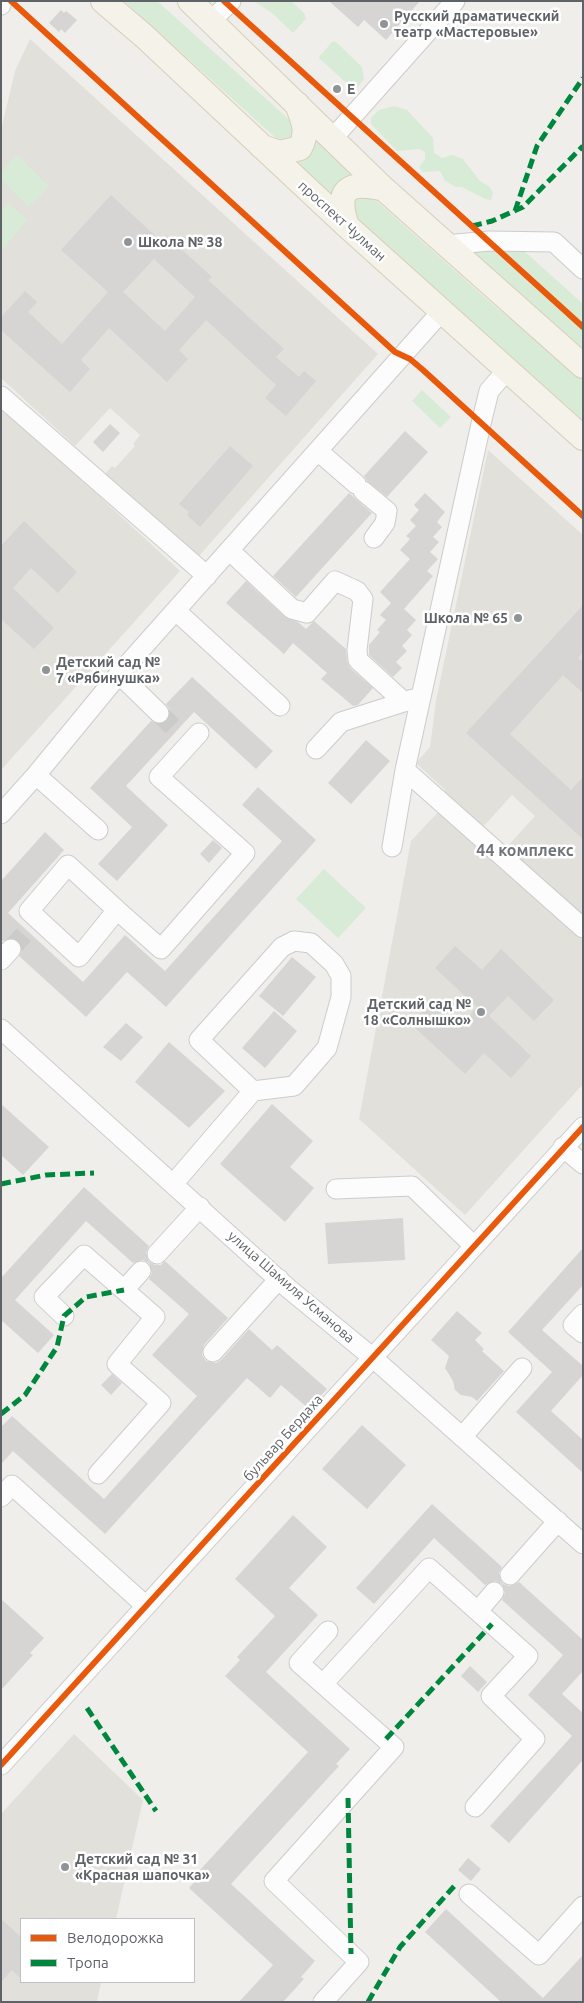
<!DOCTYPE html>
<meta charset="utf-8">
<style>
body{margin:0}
#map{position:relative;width:584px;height:2003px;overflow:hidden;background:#efeeea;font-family:Ubuntu,sans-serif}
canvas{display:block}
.frame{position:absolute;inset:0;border:2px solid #5f6368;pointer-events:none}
.legend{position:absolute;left:20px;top:1918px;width:175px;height:65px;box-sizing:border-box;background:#fff;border:1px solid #bfc1c3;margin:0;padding:6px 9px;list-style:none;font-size:15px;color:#5f6368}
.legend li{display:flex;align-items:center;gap:10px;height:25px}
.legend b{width:25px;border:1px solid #bfc1c3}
</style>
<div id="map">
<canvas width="584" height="2003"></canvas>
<div class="frame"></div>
<ul class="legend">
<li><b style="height:6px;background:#e8590c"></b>Велодорожка</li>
<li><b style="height:6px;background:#00873e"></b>Тропа</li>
</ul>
</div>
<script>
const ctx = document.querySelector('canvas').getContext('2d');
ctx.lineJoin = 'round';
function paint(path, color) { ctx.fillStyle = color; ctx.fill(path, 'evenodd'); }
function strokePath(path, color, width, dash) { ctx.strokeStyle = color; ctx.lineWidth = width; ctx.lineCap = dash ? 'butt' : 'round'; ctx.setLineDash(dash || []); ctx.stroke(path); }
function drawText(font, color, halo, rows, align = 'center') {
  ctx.font = font + ' Ubuntu,sans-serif'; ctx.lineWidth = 5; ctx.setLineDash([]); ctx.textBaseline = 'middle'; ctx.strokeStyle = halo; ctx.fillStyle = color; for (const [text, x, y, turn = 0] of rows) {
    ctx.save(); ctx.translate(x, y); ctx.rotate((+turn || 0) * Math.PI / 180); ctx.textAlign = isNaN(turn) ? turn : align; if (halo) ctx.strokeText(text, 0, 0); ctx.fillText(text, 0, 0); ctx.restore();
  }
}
paint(new Path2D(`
 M30 39 378 354 198 557 105 474 112 466 115 468 135 446 133 444 140 435 110 408 75 446 1 378V130L15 71Z
 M1 405 180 571 1 770Z
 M488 450 583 535V917L505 849 535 816 512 795 481 829 442 793 445 790 416 763 430 747 436 701Z
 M440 810 583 940V1084L465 1215 359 1119 411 841Z
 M74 1734 143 1800 116 1919H21V1982H101L97 2002H1V1814Z`), '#e2e0da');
paint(new Path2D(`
 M124 1H157L293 123 297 135 288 142 278 140Z
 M254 1H291L304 13 306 19 293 33 272 13Z
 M335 41 362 67 364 79 356 89H353L320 59 319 57 332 42Z
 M394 106 407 110 433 138 434 153 442 158 452 155 463 159 480 181 490 187 493 193 491 200 485 199 462 187H456L445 181 440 171 423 172 419 167 425 159V152L420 149 397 151 371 124V118L379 110Z
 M317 135 361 175 334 202 289 161Z
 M17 155 49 186 29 207 1 180V172Z
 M371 196 498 309 543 342 583 377V426L356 223 352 204 357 198Z
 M8 203 28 220 1 251V211Z
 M468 247 522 249 583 304V350Z
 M422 390 451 417 440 428 412 401Z
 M324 869 366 908 338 938 296 899Z`), '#d8ebd6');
paint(new Path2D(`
 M329 1H420L386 40 364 20 358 27Z
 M61 10 64 13 66 11 77 20 65 33 61 29 59 32 49 23Z
 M111 195 162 242 167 236 212 277 208 280 284 349 276 357 299 377 304 371 316 381 286 416 265 398 276 385 206 320 179 350 188 359 167 382 109 328 81 360 90 369 70 392 1 330V317L25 291 37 302 28 312 62 344 108 292 61 250ZM154 259 195 297 165 331 123 292Z
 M110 424 120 433 103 452 93 442Z
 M405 431 428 452 387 497 367 481 364 476Z
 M230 446 253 466 200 527 187 515 189 512 179 504Z
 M349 493 372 513 296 597 273 576Z
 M425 493 445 512 437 522 442 527 433 537 439 542 430 552 438 559 427 571 433 576 404 609 416 620 407 630 412 635 402 646 407 651 396 662 402 668 393 677 369 655V645L380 632 377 630 386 620 380 615 391 603 380 592 410 559 400 550 410 539 406 536 416 526 410 520 419 510 414 505Z
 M24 521 77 572 58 593 31 568 13 588 54 628 34 649 1 619V546Z
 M246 581 285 617 298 622 306 629 314 621 346 649 347 661 350 668 373 688 358 705 353 706 321 679 327 673 293 643 284 654 226 603Z
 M583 605V652L578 658 583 662V693L563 675 510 734 571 790 583 777V839L466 733Z
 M192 677 273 751 256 769 194 712 126 786 168 825 117 881 98 864 132 827 90 788 151 721 162 724 167 720 170 710 166 704Z
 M366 740 390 761 351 804 328 783Z
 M258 787 316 840 166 1007 127 972 86 1017 19 956 22 951 19 941 13 938 3 941 1 940V881L45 832 64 850 8 913 83 982 125 935 165 971 282 841 242 805Z
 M213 840 222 848 209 863 200 854Z
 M455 946 482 970 501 949 554 1000 534 1021 508 996 489 1016 531 1056 511 1078 484 1053 465 1074 411 1024 432 1001 459 1027 477 1007 435 968Z
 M292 957 316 977 283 1016 259 996Z
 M274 1011 297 1031 265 1068 242 1048Z
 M126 1023 143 1037 121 1061 103 1047Z
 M169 1042 225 1091 189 1128 135 1082Z
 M1 1104 49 1147 23 1175 1 1155Z
 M272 1104 313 1141 290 1167 314 1188 285 1222 220 1164Z
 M84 1187 149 1246 146 1252 149 1262 155 1265H161L165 1261 228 1318 204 1345 202 1355 206 1361 216 1363 221 1360 249 1329 272 1350 277 1345 327 1389 309 1409 281 1385 270 1398 247 1378 105 1534 13 1451 1 1464V1427L12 1416 104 1499 197 1396 152 1355 189 1314 149 1279 152 1273 149 1263 143 1260 133 1263 86 1221 15 1300 54 1335 38 1353 1 1320V1278Z
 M403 1218 405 1260 328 1264 325 1223Z
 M583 1248V1285L542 1330 583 1366V1375L551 1411 583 1440V1473L516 1412 552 1372 508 1332Z
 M457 1311 482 1333 475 1340 484 1349 482 1351 504 1371 477 1401 472 1397 461 1395 455 1390 453 1381 445 1368 449 1356 431 1340Z
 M112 1374 122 1383 111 1395 101 1385Z
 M362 1425 406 1465 367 1509 322 1469Z
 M432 1504 502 1567 499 1573 502 1583 508 1586 514 1585 519 1582 583 1640V1671L562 1694 583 1713V1760L509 1843 490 1826 572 1736 528 1695 563 1655 502 1600 505 1593 502 1584 495 1581 485 1585 434 1538 374 1604 356 1588Z
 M293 1515 327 1547 289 1588 318 1615 266 1672 350 1749 336 1764 339 1766 231 1884 315 1961 301 1977 304 1979 283 2002H239L273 1965 189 1888 202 1873 200 1870 308 1752 225 1676 240 1660 237 1657 275 1616 235 1579Z
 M1 1599 44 1638 30 1653 33 1655 1 1690Z
 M470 1666 487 1682 478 1692 461 1676Z
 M468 1858 481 1869 471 1881 458 1870Z
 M446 1909 543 1998 583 1955V2002H501L425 1932Z
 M1 1919 21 1937V1979L12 1970 1 1982Z`), '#d6d5d3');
strokePath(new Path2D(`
 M159 713 177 731
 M11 949 27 931`), '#cbcbca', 19, [19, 9]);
const minor = new Path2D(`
 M1 5 2 1
 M211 21 231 1
 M333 138 455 1
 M446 245 489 241 554 242 583 269
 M1 396 207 576
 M318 451 356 484
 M363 491 387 511 385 523 374 538
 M230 551 292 609 307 613 335 581 357 591 363 599 357 650 358 660 404 702
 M176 611 280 706
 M119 674 159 713
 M316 749 341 722 413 699
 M405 770 583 928
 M36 775 98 830
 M1 814 36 775 119 674 442 311
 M392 847 405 770 481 424 489 391 507 370
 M68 865 117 910 79 957 29 911Z
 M117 910 161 949 245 853 159 777 199 733
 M1 960 11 949
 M1 1029 289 1289 372 1357 583 1544
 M563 1147 583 1164
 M174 1183 253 1091 294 1086 327 1048 341 997V976L334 964 311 943 294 941 282 947 199 1040 253 1091
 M336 1189 412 1186 474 1246
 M157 1254 200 1207
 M124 1290 141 1271
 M583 1314 573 1325 583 1333
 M64 1316 44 1297 84 1255 155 1317 117 1364 161 1403 98 1474
 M213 1352 279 1279
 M462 1437 522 1368
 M1 1497 12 1485 146 1606
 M510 1575 558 1521
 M478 1611 494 1592
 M323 1684 429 1568 528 1656 491 1696 535 1739 475 1807
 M1 1765 583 1127
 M469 1894 539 1955 583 1906
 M323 2002 359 1962 274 1881 394 1747 299 1663 328 1631`);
const major = new Path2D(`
 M103 1 144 36 347 226 583 438
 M190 1 384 189 583 366
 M262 147 280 153 300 148C309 131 303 121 297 104
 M347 226C334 189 349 180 384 189`);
strokePath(minor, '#cbcccc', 21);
strokePath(major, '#d7ceb8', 26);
strokePath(minor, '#fdfcfc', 19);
strokePath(major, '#f4f2e9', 24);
strokePath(new Path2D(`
 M515 211 537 146 583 78
 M472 226 492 221 523 207 583 146
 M1 1184 46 1175 94 1173
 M1 1414 25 1395 57 1347 64 1316 86 1297 124 1290
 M87 1708 156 1811
 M386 1739 492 1624
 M348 1798 351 1954
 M368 2002 400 1947 457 1883`), '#00873e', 5, [10, 5]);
strokePath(new Path2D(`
 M11 1 395 352 410 359 423 370 583 516
 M224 1 583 327
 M1 1765 583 1127`), '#e8590c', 6);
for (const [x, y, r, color] of [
 [384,24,5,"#919496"],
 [337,89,5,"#919496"],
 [128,242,5,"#919496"],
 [518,618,5,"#919496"],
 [46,670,5,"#919496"],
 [481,1012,5,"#919496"],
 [65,1867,5,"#919496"]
]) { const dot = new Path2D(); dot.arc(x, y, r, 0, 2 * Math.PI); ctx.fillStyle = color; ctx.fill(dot); strokePath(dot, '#fff', 2); }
drawText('bold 14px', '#5f6368', '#fff', [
 ["Русский драматический",394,16],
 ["театр «Мастеровые»",394,32],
 ["Е",347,89],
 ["Школа № 38",138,242],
 ["Школа № 65",508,618,"right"],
 ["Детский сад №",56,662],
 ["7 «Рябинушка»",56,678],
 ["Детский сад №",471,1004,"right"],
 ["18 «Солнышко»",471,1020,"right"],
 ["Детский сад № 31",75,1859],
 ["«Красная шапочка»",75,1875]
], 'left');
drawText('14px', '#5f6368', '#fff', [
 ["проспект Чулман",342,221,42],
 ["улица Шамиля Усманова",291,1287,41],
 ["бульвар Бердаха",283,1438,-48]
]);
drawText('bold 16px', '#70757a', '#fff', [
 ["44 комплекс",525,851]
]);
</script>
